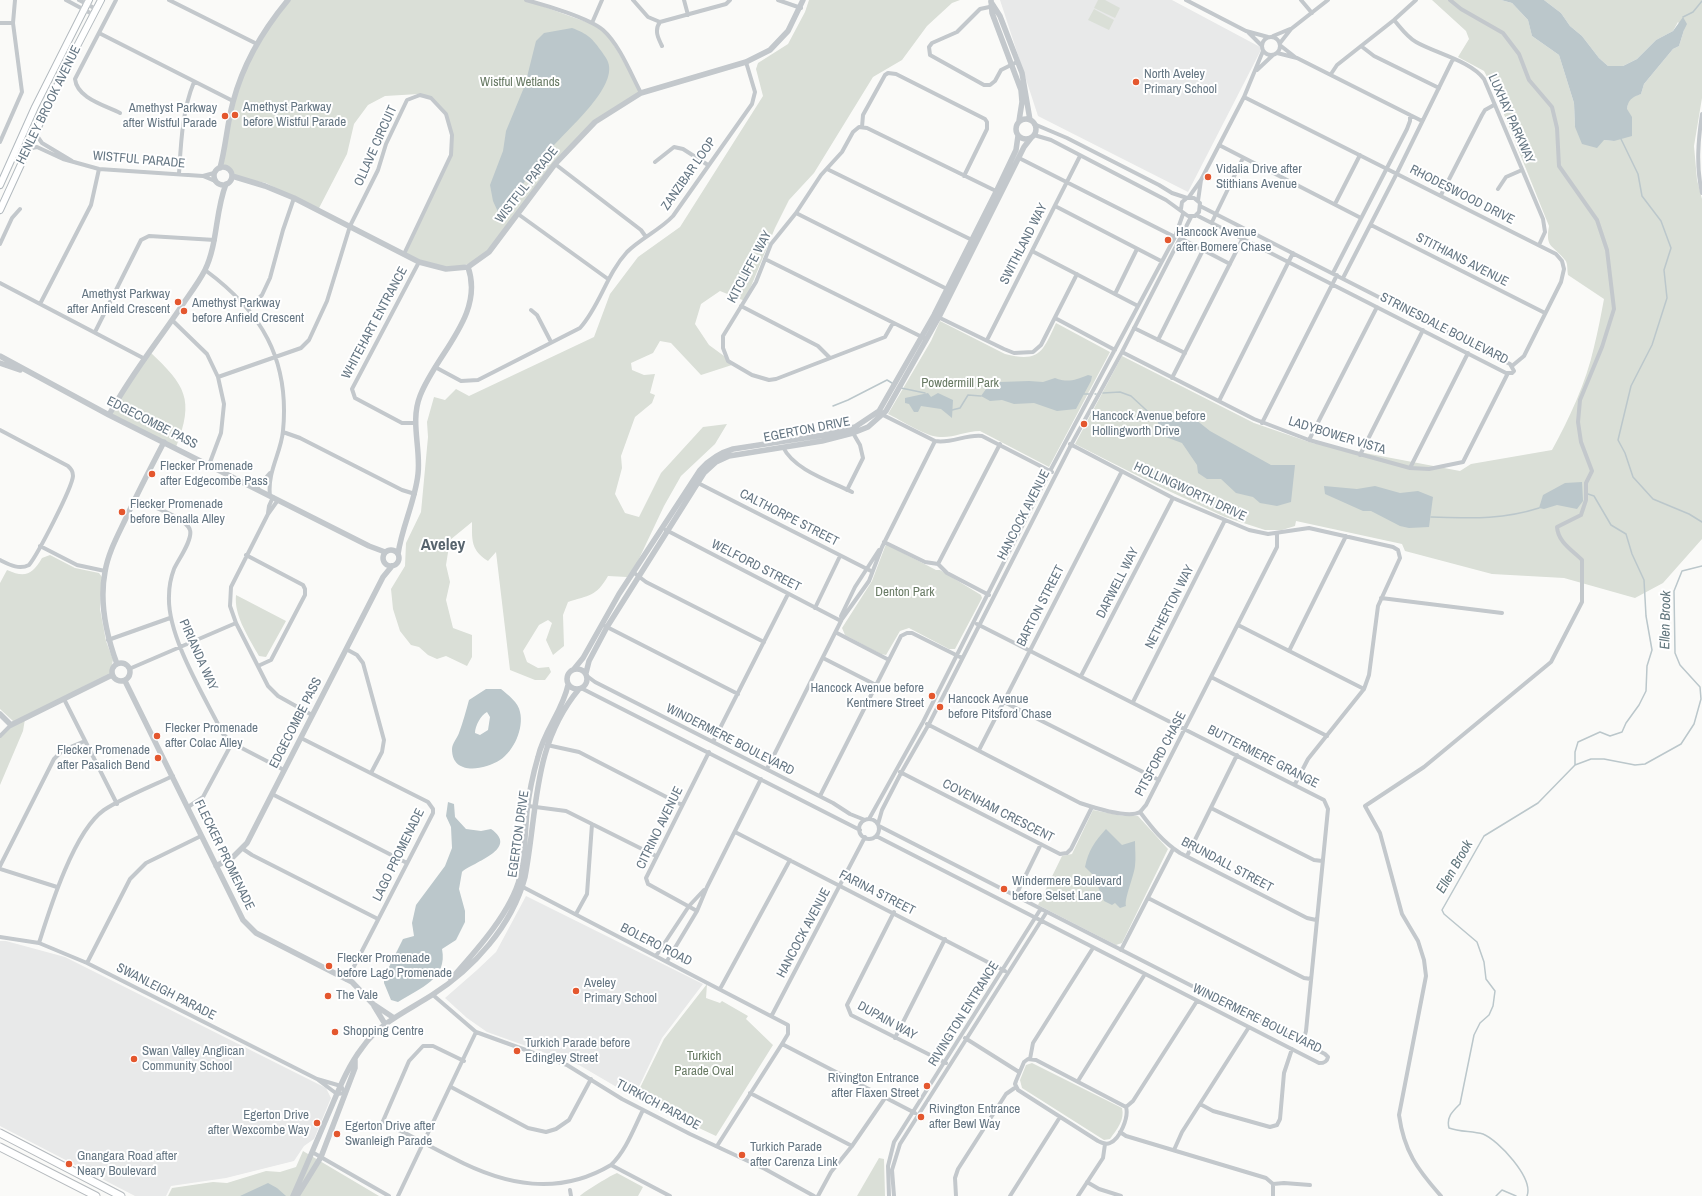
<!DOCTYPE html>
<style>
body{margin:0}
canvas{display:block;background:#fafaf8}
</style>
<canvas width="1702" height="1196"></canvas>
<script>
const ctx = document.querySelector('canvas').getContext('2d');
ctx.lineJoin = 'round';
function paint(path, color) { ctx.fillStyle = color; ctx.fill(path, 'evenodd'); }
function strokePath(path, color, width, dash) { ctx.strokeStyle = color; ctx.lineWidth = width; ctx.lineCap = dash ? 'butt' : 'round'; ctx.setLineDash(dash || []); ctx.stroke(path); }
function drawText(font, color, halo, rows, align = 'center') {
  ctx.font = font + ' "Archivo Narrow",sans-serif'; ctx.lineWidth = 4; ctx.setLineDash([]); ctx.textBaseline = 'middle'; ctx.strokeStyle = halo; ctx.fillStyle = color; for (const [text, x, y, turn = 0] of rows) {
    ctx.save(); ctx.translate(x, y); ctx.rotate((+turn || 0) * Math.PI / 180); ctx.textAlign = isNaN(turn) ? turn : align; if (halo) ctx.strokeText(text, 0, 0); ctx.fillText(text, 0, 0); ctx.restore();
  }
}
paint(new Path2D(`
 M1000 0H1172L1262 48 1188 192 1038 116Z
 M526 896 703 984 662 1038 635 1095 620 1089 579 1065 487 1032 467 1018 445 998 477 970 496 952Z
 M0 941H6L65 957 326 1088 331 1098 314 1139 304 1146 294 1161 226 1178 171 1186 166 1196H135L0 1126Z`), '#e8e9e9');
paint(new Path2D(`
 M289 0H525L592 24 603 31 612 42 642 93 594 122 555 164 489 252 468 264 446 270 404 254 452 155V135L446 114 431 98 419 94 385 96 368 105 354 124 347 154 318 210 266 183 232 176 229 170 223 167 233 101 257 44Z
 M809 0H960L952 3 927 26 902 60 873 77 814 173 789 200 775 228 745 301 720 291 701 304 695 324 709 345 735 364 701 375 671 343 660 341 653 353 631 363 632 370 644 375 655 374 650 393 655 395 652 403 635 417 621 456 622 468 615 494 625 513 639 517 661 473 703 427 727 424 715 444 681 476 664 506 637 563 627 577 608 576C596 597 589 595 568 602L563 615 564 646 553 655 546 640 552 623 548 620 539 625 523 651 527 662 538 668 549 667 551 672 545 680H535L510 670 496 552 488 561C471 550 472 541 472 522L450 540 446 565 450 582 446 600 453 628 472 635V657L467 666 446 656 437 659 428 655 419 647 411 645 400 631 393 609 391 589 405 566 406 543 421 512 428 437 427 422 434 397 445 400 456 389 469 396 594 337 610 294 638 257 680 227 763 96 756 69 758 63 788 44 805 12Z
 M1098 0H1105L1120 8 1115 18 1094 8Z
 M1432 0H1501L1512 3 1528 20 1532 36 1559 55 1574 103 1575 127 1604 140 1614 141 1627 109 1628 101 1633 96 1641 94 1644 84 1673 49 1679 46 1684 30 1678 22 1673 31 1656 40 1637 59 1623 66H1608L1599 58 1582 36 1570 26 1561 13 1544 0H1702V98L1694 146 1697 180 1702 199V539L1663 583 1635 598 1564 578 1492 574 1405 551 1402 544 1296 521 1295 526 1282 530H1265L1225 517 1158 486 1075 444 1122 356 1254 423 1312 443 1460 471 1471 464 1552 450C1569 419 1586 383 1594 347 1598 331 1601 315 1604 299L1568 275C1567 270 1568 263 1565 260 1553 244 1545 249 1549 226L1495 92 1484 71 1458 57 1469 39 1466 31Z
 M1094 9 1114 20 1109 30 1088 20Z
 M940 321 1005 354C1040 363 1043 351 1056 323L1110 352 1049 467 980 431C966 431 953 438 940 437 926 437 901 420 888 414L931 341Z
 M150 352C185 385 195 399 176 447L110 413Z
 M886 544 936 570H940L981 595 982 598 955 649H949L909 628 900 631 886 655 881 654 845 635 842 628 872 581Z
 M50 555 75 568 99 573 102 577 100 609 106 641 113 660 110 673 14 722 0 709V583L7 570C25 578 32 575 42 558Z
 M236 595 286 621 266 657 259 656 256 651C247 634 234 615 236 595Z
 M25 719 23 731 0 785V738L12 726Z
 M1093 810 1123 816H1138L1168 849 1122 943 1116 945 1038 905 1062 856 1072 854Z
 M707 984 706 998 720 1003 722 1001 748 1016 746 1019 773 1045 716 1136 635 1098 664 1039Z
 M1032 1063 1122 1108C1125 1120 1117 1129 1110 1139L1104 1140 1022 1088 1020 1080 1026 1065Z
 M303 1151 379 1196H168L172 1188 213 1182 227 1183 266 1171 280 1172 296 1167Z
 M879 1158 884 1159 885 1196H857Z
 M617 1173 643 1187 638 1196H580C582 1193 613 1174 617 1173Z`), '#dadfd7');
paint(new Path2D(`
 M1501 0H1544L1561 13 1570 26 1582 36 1599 58 1608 66H1623L1637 59 1656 40 1673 31 1683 17 1687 24 1684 30 1679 46 1673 49 1644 84 1641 94C1632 97 1628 100 1627 109L1632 117V136L1614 141 1604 140 1597 148 1582 144 1575 127 1574 103 1559 55 1532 36 1528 20 1512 3Z
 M572 28C588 34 592 38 602 52 604 55 607 59 608 62 618 88 565 131 551 149 540 162 528 176 519 190 514 198 511 206 504 213L498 212 493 201 490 185 503 151 506 131 525 85 536 41 544 33Z
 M1088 375 1092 376 1091 381 1076 409 1057 411 1034 403 1014 404 1002 400 990 401 981 396 986 389 1000 382 1029 381 1043 382 1055 378C1068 383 1075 380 1088 375Z
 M928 393 931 397 938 393 953 400 952 418 941 409 921 406 918 412H914L909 404 905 403V398Z
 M1166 418 1195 419 1210 431 1271 465H1295L1291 502 1277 506 1260 503 1253 497 1236 493 1221 479H1207L1198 473 1197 465 1182 443 1163 436 1157 420Z
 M1582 482 1583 501 1577 509 1557 505 1544 509 1539 508 1543 495 1565 483Z
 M1324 486 1357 489 1375 486 1400 493 1418 491 1433 497 1429 527 1409 528 1400 526 1371 511H1363L1325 494Z
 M486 689H501C507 694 519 703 520 712 524 728 514 751 500 760 484 770 452 776 452 749 452 744 457 738 459 733 463 722 466 711 469 700ZM487 712 490 717 488 730 480 735 475 733C475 726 481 715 487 712Z
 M448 802 454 804 455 817 466 829 481 831 491 829C520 849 473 862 462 872L459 889 465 911V922L456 940 442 949C448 979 420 988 398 1002L391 1000 384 983V977L403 939 414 936 412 923 416 905 445 866 452 848 451 827 446 816Z
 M1106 829 1122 845 1135 841C1135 849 1136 858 1135 866 1134 876 1124 899 1126 906L1120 908 1115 903 1112 905 1104 901 1093 875 1085 867C1088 851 1095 841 1106 829Z
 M268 1183 277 1188 286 1196H240Z`), '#bbc7cb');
strokePath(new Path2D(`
 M1683 17 1693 12 1702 1
 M1621 139 1638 174 1642 196 1661 221 1671 248 1664 270 1667 298 1652 345 1631 386 1618 440 1625 453 1633 477 1653 499 1689 514 1702 522
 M901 388 925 393
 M1103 393 1120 392 1131 396 1157 420
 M1084 394H1089
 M1095 394H1096
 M833 406 848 400 887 380 892 383
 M952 410 960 408 968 395 981 396
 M1431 517C1469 518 1502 520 1539 508
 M1575 765V752L1578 742 1600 732 1610 736 1622 732 1626 723 1639 705 1646 691 1647 666 1652 650 1646 616 1644 580 1632 554 1626 534 1611 525 1594 496 1588 494
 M1496 1196 1502 1190 1516 1196
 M1527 1196C1534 1178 1498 1140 1483 1134 1472 1131 1460 1132 1449 1128 1446 1117 1453 1111 1460 1104L1474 1035 1480 1023 1489 1015 1493 1006 1495 991 1486 979 1484 962 1477 942 1444 914 1442 910 1484 836 1538 803 1575 765 1591 759H1604L1635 765 1645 764 1681 744 1694 724 1701 699 1700 687 1680 665 1675 653 1674 591 1682 571 1702 566`), '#bbc7cb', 1.5);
const secondary = new Path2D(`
 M0 185 35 107 89 0
 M0 210 62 75 101 0`);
const primary = new Path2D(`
 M0 1133 121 1196
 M0 1147 96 1196`);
strokePath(secondary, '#b3babf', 8);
strokePath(primary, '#b5babe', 9);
strokePath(new Path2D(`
 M66 0 94 15
 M79 0 96 9
 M116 0 75 79C77 98 104 105 120 113
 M169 0 257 44
 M526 0C545 5 589 18 603 30 619 44 631 74 641 93
 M633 0 648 17 660 22 726 4 730 0
 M684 0 688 15
 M778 0 801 8
 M1186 0 1246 31 1268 37
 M1301 0 1312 13
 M994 6 980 9 957 32 932 43 929 47 930 55 984 85H990L995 81 1001 70 1017 62
 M1394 20C1401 28 1407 37 1416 42 1435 53 1471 61 1484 79L1543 219 1545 232 1539 245
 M660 22C654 30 658 38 662 46
 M0 23H13
 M592 23 602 0
 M1248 32 1262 46
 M99 33 233 101
 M1273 36 1290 29
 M1262 46a9 9 0 1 1 18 0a9 9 0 1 1-18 0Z
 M1280 43 1291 29 1328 0
 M1281 46 1295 57
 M1361 46 1374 56 1439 88
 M1277 53 1297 58 1422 121
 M1257 70 1273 55
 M1331 74 1337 65 1394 20 1416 0
 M1244 97 1556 254 1562 261 1564 269 1561 282 1524 356 1512 366
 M1702 114C1698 141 1696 166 1702 193
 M1034 124 1067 138 1159 185 1172 193 1187 198
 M862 127 863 115 885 75 888 73 896 74 985 119 987 122V129L964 176
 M35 133 42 143 72 161
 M1034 135 1051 140 1166 200 1188 216H1195L1199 212 1200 203 1194 198H1187L1182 202 1181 209
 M0 142 22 92 13 23 15 0
 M1219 145 1361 218
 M27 149 37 147 63 159 99 169 203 176 214 173
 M1019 158 1175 237
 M655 162 674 147 683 149 708 165
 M555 164 641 230 646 237
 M827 169 974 241
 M179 174C181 143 182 111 194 82
 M203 176 215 181
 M1498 189 1506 177 1522 170
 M1441 195 1482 115 1485 110 1494 105
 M1189 197 1201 180 1244 97 1263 51
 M1198 201 1201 180
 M1335 204 1360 155
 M1055 206 1161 261
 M796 213 949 290
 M518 214 608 279
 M1196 215 1506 373H1512L1514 371 1510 364 1200 206
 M1212 222 1243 158
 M1371 225 1545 313
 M1180 238 1230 264
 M0 244 12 218 20 209
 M1032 251 1138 306
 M765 259 924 338
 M205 270C261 311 290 359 283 431 281 453 267 472 270 496
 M1333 273 1407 129 1410 121V115
 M1343 278 1397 173 1453 59
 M0 283 145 359
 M1115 294 1137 249
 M40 304 91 205 99 169
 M741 306 818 346 830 358
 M249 308 262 295 270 278 283 230 294 198
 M531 310 537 315 551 342
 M938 317 1004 349 1014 353 1033 352 1041 345 1077 274
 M1055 318 1115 350
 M172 320 207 354 218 377 224 404 221 433 209 465
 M893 323 885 337 776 379 769 380 752 375 728 361 723 348V336L756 282 771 244 796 213 821 175 842 152 853 132 859 127 867 128 998 192
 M1134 328 1185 353
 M95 332 141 240 149 236 215 240
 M987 340 1080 156
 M1158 340 1203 250
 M1122 352 1254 419 1309 440 1410 468 1429 469 1463 462 1508 373
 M435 367 461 381 478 380 580 328C600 306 606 275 627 252 641 238 660 230 673 216L752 104 755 92 746 62
 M218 377 301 348 309 340 327 301 350 226 378 170 386 144 407 100 420 95 431 98 446 114 452 135 451 155 404 254
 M1172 378 1247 230
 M1219 401 1293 253
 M881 414 935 441C951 444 966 434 982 436L1052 472
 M416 423H402L355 398 352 389 419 262
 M1262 423 1337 275
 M0 430 68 466C71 469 73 471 73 476 72 488 38 554 29 565 19 570 10 565 0 560
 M283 432 300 438 402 490 415 494
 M1309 440 1377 307
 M1070 444 1173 498 1249 530 1268 534 1309 528 1393 547 1398 550 1400 558 1378 606 1369 675 1364 689 1308 759 1295 784
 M783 447C794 470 830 481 852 492
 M1360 455 1423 330
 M1410 468 1468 353
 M698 483 871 571
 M256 489 270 473
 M847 490 863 458 860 445 853 433
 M135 499C147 504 187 518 190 530 193 540 178 560 174 569 171 577 169 587 169 596 167 637 205 697 223 734L232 743 284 770
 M278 500 268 514 231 587 230 606 236 623 268 686 278 696 312 715
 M268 513 269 506 273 497
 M666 530 841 621
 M884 542 925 562 938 564
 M40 546 77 565 105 571
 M246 555 303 585 305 589V595L271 660 258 666
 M938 564 1000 444
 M938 564 947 573 989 595
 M633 572 646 582 764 642
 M1381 598 1502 613
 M815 608 840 556
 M842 619 841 616 855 587 879 550
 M977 624 1324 800 1328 809 1306 1031 1303 1042
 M1238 625 1364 689
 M605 626 738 694
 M837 633 889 660
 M108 640 170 618
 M346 649 357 655 363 663 384 740 382 752 371 773
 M1289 651 1346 536
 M823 658 876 685
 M129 669 236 623
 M587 676 595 682 833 803 850 814 865 820
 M1081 676 1173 498
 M1211 677 1327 736
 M581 688 860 830
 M64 699 117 804
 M1004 702 1159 780
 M1133 702 1225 520
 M927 724 1080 803C1092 807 1129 819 1140 812 1142 810 1144 807 1146 805L1277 547V533
 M0 736 11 725
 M301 738 428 802 433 809V813L347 980
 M713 742 788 594
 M547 745 579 752 682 805
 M979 750 1122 471
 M767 769 842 619 869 581 882 547 935 441
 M900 772 1060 854 1067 853 1071 849 1092 807
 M272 794 407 863
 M820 796 901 636 907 633H912L962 658
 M528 806 566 811 656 856
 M188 807 203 797 232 743
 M1211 808 1314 860 1322 861
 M1140 812C1152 828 1163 842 1180 853L1307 918 1316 920
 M869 819 923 722 1050 471 1175 237 1183 214
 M859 829a10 10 0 1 1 20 0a10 10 0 1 1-20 0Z
 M878 824 882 810 901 773 929 724 1071 445 1122 352 1191 217
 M735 832 1005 971
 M876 836 1319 1063C1324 1063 1327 1062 1328 1057L1325 1054 879 826
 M243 849 252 855 378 919
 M1187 856 1237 755
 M0 866 54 759 63 750 85 741
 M0 869 57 887
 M521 886 788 1025V1034L782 1044 717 1146
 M1015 897 1041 844
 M1148 898 1304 978 1311 979
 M697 911 648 884 646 878 709 752
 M894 912 847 1005 851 1015 946 1063
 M576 914 587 894 592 824
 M0 937 39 943 87 963 317 1079 341 1086 345 1093 337 1094 317 1079
 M39 943C50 908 74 831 104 810 122 798 152 786 173 776
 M1121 950 1173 849
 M656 956 689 906 704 890
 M667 961 697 911 707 887 761 779
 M87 963 130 879 146 863 201 836
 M720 989 790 860
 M433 995 476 1032 567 1065 622 1099 690 1134 765 1169 814 1196
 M772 1015 865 837
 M895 1038 945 939
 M965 1038 1019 1072
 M782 1044 915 1113
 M1028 1059 1036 1060 1126 1107C1129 1117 1120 1139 1110 1143 1106 1145 1102 1143 1098 1141L1018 1090 1015 1084 1016 1081 1024 1062Z
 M1030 1059 1033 1043 1093 948
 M464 1061 433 1046H423L409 1061 383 1121C389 1127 399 1130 407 1134 422 1142 437 1150 453 1158 506 1186 559 1196 611 1165 626 1151 634 1128 643 1110
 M1078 1081 1145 974
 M451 1087 528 1128 546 1132 556 1129 569 1120 591 1079
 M750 1093 852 1146
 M1200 1104 1213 1111 1270 1127 1277 1125 1280 1119 1284 1073 1292 1049
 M1126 1107 1133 1101 1197 1001
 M1120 1132 1126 1136 1266 1178 1273 1184V1196
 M1174 1150 1182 1132 1249 1027
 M312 1152 389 1196
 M611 1165 670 1196
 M1087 1182 1099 1189 1121 1196
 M1273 1184 1284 1183 1310 1185
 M570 1190 571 1196
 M398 1196 476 1032
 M818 1196 831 1172 852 1146 885 1098
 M889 1196 888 1166 894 1142 1040 910
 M894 1196 892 1170 900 1144 1046 913
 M956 1196 955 1178 958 1169 1006 1094 1016 1087
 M1010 1196 1060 1117
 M1078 1196 1103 1158 1105 1144
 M1441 1196C1417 1169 1404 1151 1399 1115L1426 976 1424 960 1418 941 1402 914 1380 833 1365 806 1424 767 1551 662 1582 602V560C1572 550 1558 542 1557 527L1581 515 1586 500V483L1592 471 1581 442 1578 422 1580 400 1602 347 1614 309 1607 250 1597 220 1559 166 1557 128 1552 107 1529 80 1519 54 1503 33 1461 9 1450 0`), '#c3c8cc', 4);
strokePath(new Path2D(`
 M991 0 992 13 1021 90 1022 102 1019 121
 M991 2 1000 16 1022 73 1030 120
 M1016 129a10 10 0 1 1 20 0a10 10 0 1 1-20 0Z
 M214 176a9 9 0 1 1 18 0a9 9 0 1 1-18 0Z
 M220 168C226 146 227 124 233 102 243 64 263 30 288 0
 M232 176 265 186 294 198 419 262 446 269 468 267 489 252 555 164 595 122 641 93 746 62 770 50 788 31 803 0
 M0 356 109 415 369 546 385 552
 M0 363 20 370
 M109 415C131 374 160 339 185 301 192 291 200 280 205 270 218 243 215 212 226 184
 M383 558a8 8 0 1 1 16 0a8 8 0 1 1-16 0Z
 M398 554C402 526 415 502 418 474 421 449 410 421 420 396 436 354 485 315 468 267
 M112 672a9 9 0 1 1 18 0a9 9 0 1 1-18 0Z
 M117 664C106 634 99 603 105 572 108 553 118 535 126 518 138 492 151 467 164 442
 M567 679a10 10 0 1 1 20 0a10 10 0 1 1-20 0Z
 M574 669 583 658 619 594 700 470C710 459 719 453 733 449L824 435 855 427 879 411 934 315 996 192 1016 150 1018 136
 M586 673 589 661 607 627 704 473 716 462 729 456 822 441 853 433 868 427 886 411 939 317 1024 147 1031 138
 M125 681 243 920 256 933 352 982 373 1004 394 1018
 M0 714 11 725 112 675
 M216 866 233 857 247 843 383 577 392 566
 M451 979C475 952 511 913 520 877 525 855 525 833 527 811 529 793 533 774 538 757 544 731 563 710 568 685
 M374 1006 385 1024
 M293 1196C306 1167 318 1138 330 1110 339 1089 348 1066 362 1048 379 1023 407 1011 432 995 473 969 512 926 525 877 538 809 532 746 579 689
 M297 1196 321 1157 355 1068V1060`), '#c3c8cc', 5.5);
strokePath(secondary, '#fff', 6);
strokePath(primary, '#fff', 7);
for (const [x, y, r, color] of [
 [1136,82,4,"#e4572e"],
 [235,115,4,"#e4572e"],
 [225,116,4,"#e4572e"],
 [1208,177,4,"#e4572e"],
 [1168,240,4,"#e4572e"],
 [178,302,4,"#e4572e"],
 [184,311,4,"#e4572e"],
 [1084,424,4,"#e4572e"],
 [152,474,4,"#e4572e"],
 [122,512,4,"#e4572e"],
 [932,696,4,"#e4572e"],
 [940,707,4,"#e4572e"],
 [157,736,4,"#e4572e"],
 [158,758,4,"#e4572e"],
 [1004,889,4,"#e4572e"],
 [329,966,4,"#e4572e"],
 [576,991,4,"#e4572e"],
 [328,996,4,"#e4572e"],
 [335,1032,4,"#e4572e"],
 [517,1051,4,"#e4572e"],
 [134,1059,4,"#e4572e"],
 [927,1086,4,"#e4572e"],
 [921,1117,4,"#e4572e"],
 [317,1123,4,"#e4572e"],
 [337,1134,4,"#e4572e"],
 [742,1155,4,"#e4572e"],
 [69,1164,4,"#e4572e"]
]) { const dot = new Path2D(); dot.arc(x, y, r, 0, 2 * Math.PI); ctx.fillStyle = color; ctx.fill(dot); strokePath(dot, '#fff', 1.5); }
drawText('13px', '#657683', '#fff', [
 ["North Aveley",1144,75],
 ["Primary School",1144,90],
 ["Amethyst Parkway",243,108],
 ["before Wistful Parade",243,123],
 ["Amethyst Parkway",217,109,"right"],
 ["after Wistful Parade",217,124,"right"],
 ["Vidalia Drive after",1216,170],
 ["Stithians Avenue",1216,185],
 ["Hancock Avenue",1176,233],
 ["after Bomere Chase",1176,248],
 ["Amethyst Parkway",170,295,"right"],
 ["after Anfield Crescent",170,310,"right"],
 ["Amethyst Parkway",192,304],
 ["before Anfield Crescent",192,319],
 ["Hancock Avenue before",1092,417],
 ["Hollingworth Drive",1092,432],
 ["Flecker Promenade",160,467],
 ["after Edgecombe Pass",160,482],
 ["Flecker Promenade",130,505],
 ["before Benalla Alley",130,520],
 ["Hancock Avenue before",924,689,"right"],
 ["Kentmere Street",924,704,"right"],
 ["Hancock Avenue",948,700],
 ["before Pitsford Chase",948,715],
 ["Flecker Promenade",165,729],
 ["after Colac Alley",165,744],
 ["Flecker Promenade",150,751,"right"],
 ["after Pasalich Bend",150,766,"right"],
 ["Windermere Boulevard",1012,882],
 ["before Selset Lane",1012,897],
 ["Flecker Promenade",337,959],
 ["before Lago Promenade",337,974],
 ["Aveley",584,984],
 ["Primary School",584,999],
 ["The Vale",336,996],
 ["Shopping Centre",343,1032],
 ["Turkich Parade before",525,1044],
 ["Edingley Street",525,1059],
 ["Swan Valley Anglican",142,1052],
 ["Community School",142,1067],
 ["Rivington Entrance",919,1079,"right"],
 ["after Flaxen Street",919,1094,"right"],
 ["Rivington Entrance",929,1110],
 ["after Bewl Way",929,1125],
 ["Egerton Drive",309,1116,"right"],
 ["after Wexcombe Way",309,1131,"right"],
 ["Egerton Drive after",345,1127],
 ["Swanleigh Parade",345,1142],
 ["Turkich Parade",750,1148],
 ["after Carenza Link",750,1163],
 ["Gnangara Road after",77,1157],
 ["Neary Boulevard",77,1172]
], 'left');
drawText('13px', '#687a64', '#fff', [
 ["Wistful Wetlands",520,83],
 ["Powdermill Park",960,384],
 ["Denton Park",905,593],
 ["Turkich",704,1057],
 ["Parade Oval",704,1072]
]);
drawText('13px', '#657683', '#fff', [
 ["HENLEY BROOK AVENUE",49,105,-64],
 ["LUXHAY PARKWAY",1511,119,66],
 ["OLLAVE CIRCUIT",376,146,-66],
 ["WISTFUL PARADE",139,160,5],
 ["ZANZIBAR LOOP",689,174,-55],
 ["WISTFUL PARADE",527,185,-52],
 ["RHODESWOOD DRIVE",1462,195,27],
 ["SWITHLAND WAY",1024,244,-63],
 ["STITHIANS AVENUE",1462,260,27],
 ["KITCLIFFE WAY",750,267,-62],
 ["WHITEHART ENTRANCE",375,323,-62],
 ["STRINESDALE BOULEVARD",1444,329,27],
 ["EDGECOMBE PASS",152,423,27],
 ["EGERTON DRIVE",807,430,-11],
 ["LADYBOWER VISTA",1337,436,17],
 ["HOLLINGWORTH DRIVE",1190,492,25],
 ["HANCOCK AVENUE",1024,515,-63],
 ["CALTHORPE STREET",789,518,27],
 ["WELFORD STREET",756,566,27],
 ["DARWELL WAY",1118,583,-63],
 ["BARTON STREET",1041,606,-63],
 ["NETHERTON WAY",1170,607,-63],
 ["PIRIANDA WAY",198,655,66],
 ["EDGECOMBE PASS",296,723,-63],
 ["WINDERMERE BOULEVARD",730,740,27],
 ["PITSFORD CHASE",1161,754,-62],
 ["BUTTERMERE GRANGE",1263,757,27],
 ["COVENHAM CRESCENT",998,811,27],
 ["CITRINO AVENUE",660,828,-64],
 ["EGERTON DRIVE",519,834,-82],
 ["FLECKER PROMENADE",224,855,64],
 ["LAGO PROMENADE",399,855,-64],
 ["BRUNDALL STREET",1227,865,28],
 ["FARINA STREET",877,893,27],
 ["HANCOCK AVENUE",804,933,-62],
 ["BOLERO ROAD",656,945,27],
 ["SWANLEIGH PARADE",166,992,27],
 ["RIVINGTON ENTRANCE",964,1014,-58],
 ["WINDERMERE BOULEVARD",1257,1019,26],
 ["DUPAIN WAY",887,1021,29],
 ["TURKICH PARADE",658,1105,28]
]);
drawText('italic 14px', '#60757c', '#fff', [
 ["Ellen Brook",1666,620,-89],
 ["Ellen Brook",1455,867,-60]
]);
drawText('bold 17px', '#57646e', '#fff', [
 ["Aveley",443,545]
]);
</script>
